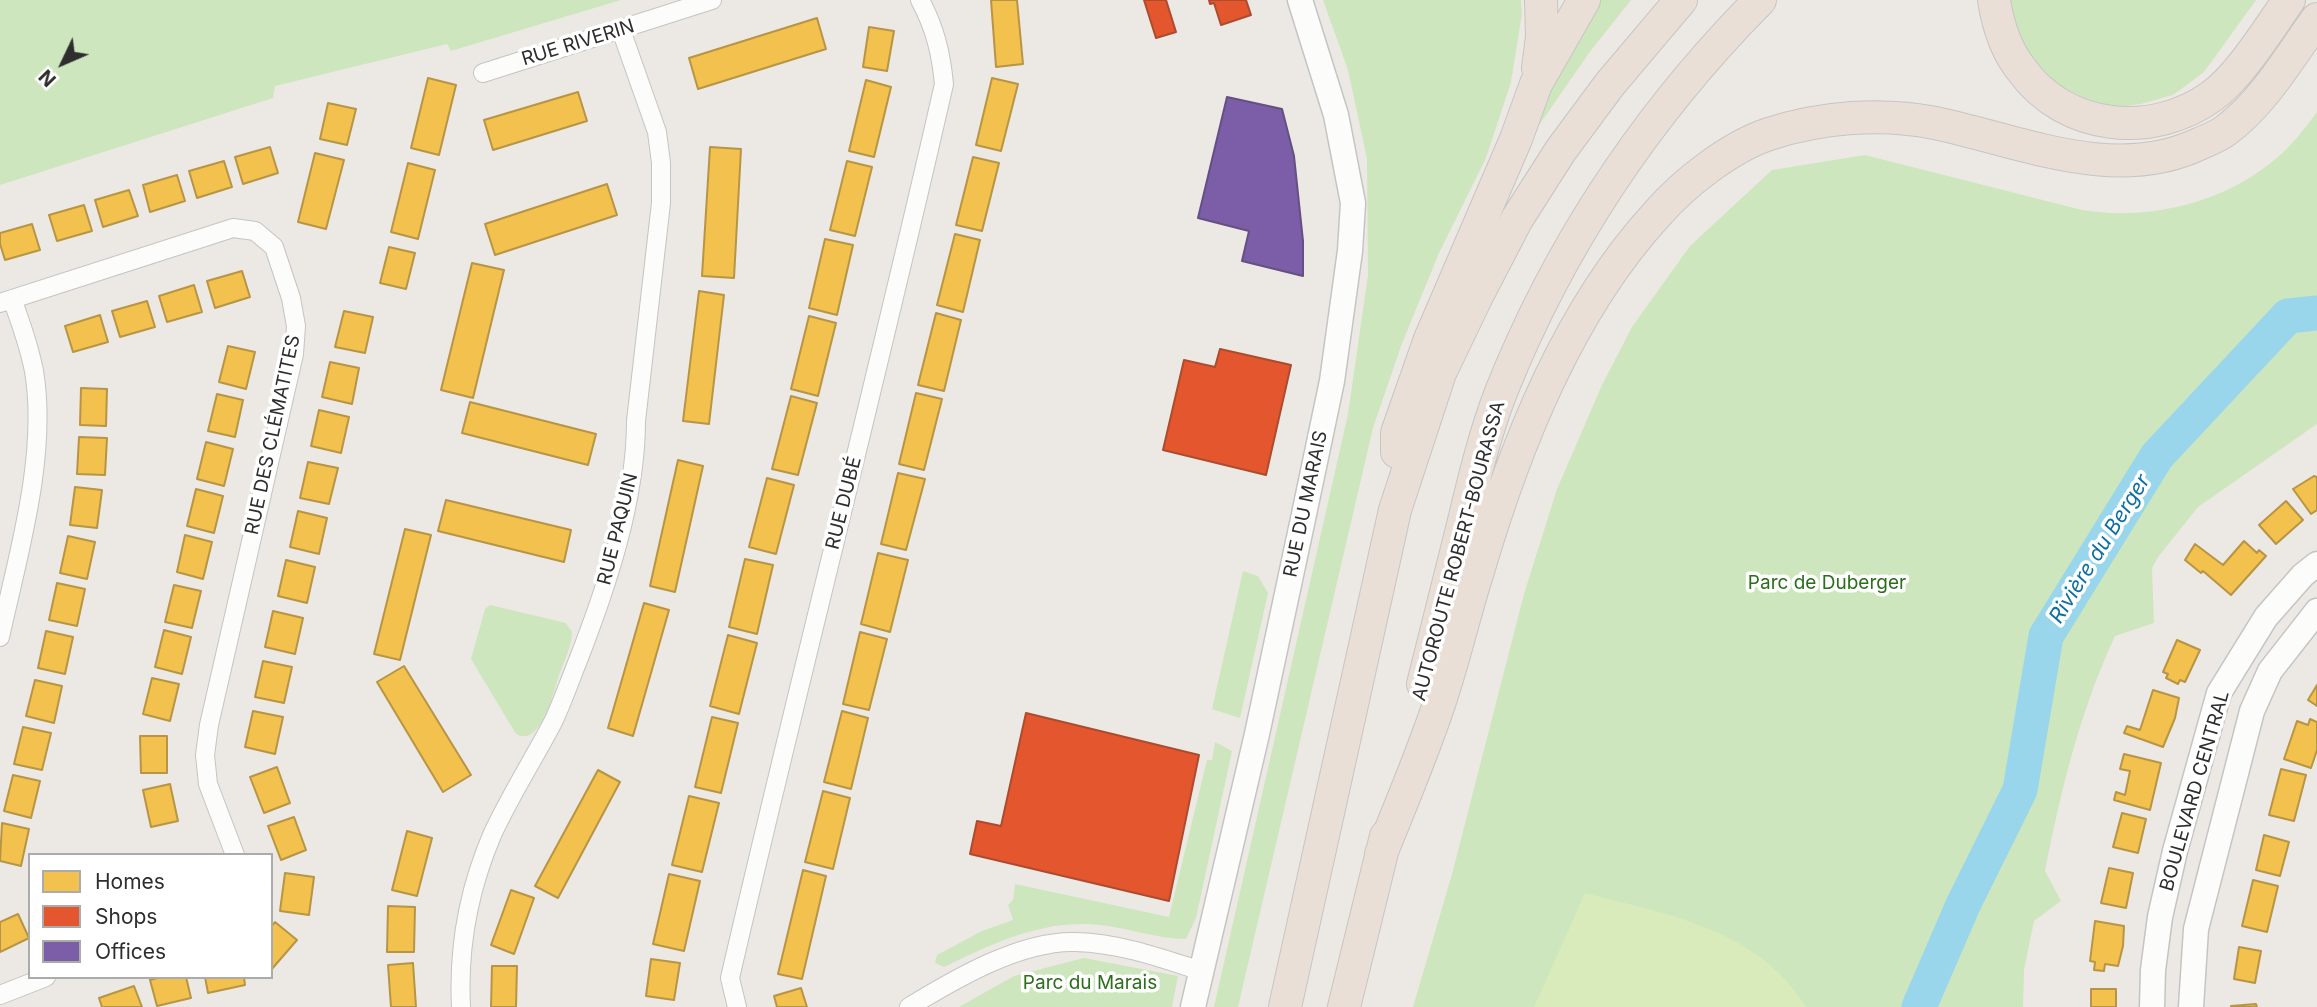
<!DOCTYPE html>
<meta charset="utf-8">
<style>
body{margin:0}
#map{position:relative;width:2317px;height:1007px;overflow:hidden;background:#ece8e4;font-family:Inter,sans-serif}
canvas{display:block}
.legend{position:absolute;left:28px;top:853px;width:245px;height:126px;box-sizing:border-box;background:#fff;border:2px solid #ababab;margin:0;padding:9px 12px;list-style:none;font-size:21px;color:#2e2e2e}
.legend li{display:flex;align-items:center;gap:14px;height:35px}
.legend b{width:35px;border:2px solid #ababab}
.north{position:absolute;left:28px;top:28px;width:70px;height:70px;-webkit-text-stroke:5px #fff;paint-order:stroke;rotate:226deg;font-size:19px;font-weight:700;line-height:28px;text-align:center;color:#2e2e2e}
.north::after{content:'';display:block;margin:auto;width:24px;height:32px;background:#2e2e2e;clip-path:polygon(50% 0,100% 100%,50% 72%,0 100%)}
</style>
<div id="map">
<canvas width="2317" height="1007"></canvas>
<ul class="legend">
<li><b style="height:19px;background:#f2c14e"></b>Homes</li>
<li><b style="height:19px;background:#e4572e"></b>Shops</li>
<li><b style="height:19px;background:#7b5ea7"></b>Offices</li>
</ul>
<div class="north">N</div>
</div>
<script>
const ctx = document.querySelector('canvas').getContext('2d');
ctx.lineJoin = 'round';
function paint(path, color) { ctx.fillStyle = color; ctx.fill(path, 'evenodd'); }
function strokePath(path, color, width, dash) { ctx.strokeStyle = color; ctx.lineWidth = width; ctx.lineCap = dash ? 'butt' : 'round'; ctx.setLineDash(dash || []); ctx.stroke(path); }
function drawText(font, color, halo, rows, align = 'center') {
  ctx.font = font + ' Inter,sans-serif'; ctx.lineWidth = 7; ctx.setLineDash([]); ctx.textBaseline = 'middle'; ctx.strokeStyle = halo; ctx.fillStyle = color; for (const [text, x, y, turn = 0] of rows) {
    ctx.save(); ctx.translate(x, y); ctx.rotate((+turn || 0) * Math.PI / 180); ctx.textAlign = isNaN(turn) ? turn : align; if (halo) ctx.strokeText(text, 0, 0); ctx.fillText(text, 0, 0); ctx.restore();
  }
}
paint(new Path2D(`
 M0 0H621L451 51 447 44 275 86 273 98 0 185Z
 M1323 0H1521L1522 14 1511 82 1486 158 1439 253 1401 346 1373 428 1238 1007H1214L1348 414 1368 275 1367 159 1348 70Z
 M1586 0H1631L1589 53 1526 144Z
 M2009 0H2256L2204 72 2173 95 2141 104 2108 108 2085 99 2053 82 2026 52 2012 20Z
 M2317 112V424L2198 507 2158 557 2152 568 2154 623 2115 636C2080 711 2061 790 2045 871L2061 901 2034 921 2024 970 2023 1007H1413L1452 874 1524 594 1557 489 1602 385 1632 327 1690 246 1772 170 1865 155 2082 210C2150 221 2225 203 2278 157 2293 144 2305 128 2317 112Z
 M1243 571 1258 576 1268 593 1240 718 1212 709Z
 M490 605 566 623 572 632C572 646 564 661 559 675 554 691 541 748 516 734L471 659 485 609Z
 M1215 742 1232 751 1196 918 1186 939C1157 939 1129 928 1100 925 1043 919 994 943 944 967L935 963 937 955 982 931 1013 920 1008 905 1013 900 1015 884 1169 917 1207 760H1212Z
 M1084 958 1178 976 1172 1007H959L1014 976Z`), '#cee6be');
paint(new Path2D(`
 M1585 893C1666 914 1759 929 1806 1007H1534Z`), '#d9eabb');
const homes = new Path2D(`
 M991 0H1017L1023 64 996 67Z
 M817 18 826 49 698 89 689 58Z
 M869 27 894 31 887 71 863 67Z
 M428 78 456 85 439 155 411 148Z
 M992 78 1018 84 1001 151 976 145Z
 M866 80 891 87 874 157 849 151Z
 M578 92 587 121 493 150 484 120Z
 M328 103 356 109 347 145 320 139Z
 M270 147 278 173 243 184 235 157Z
 M710 147 741 149 734 278 702 276Z
 M315 153 344 160 326 229 298 222Z
 M973 157 999 163 982 231 956 225Z
 M224 161 232 187 197 198 189 171Z
 M847 161 872 167 855 236 830 230Z
 M408 163 435 170 418 239 391 232Z
 M177 175 185 201 150 212 143 185Z
 M607 184 617 215 495 255 485 224Z
 M129 190 138 216 103 227 95 200Z
 M84 205 92 231 57 241 49 215Z
 M32 224 40 250 5 260 0 244V233Z
 M955 234 980 240 963 312 937 305Z
 M825 239 853 245 837 315 809 308Z
 M389 247 415 253 406 289 380 283Z
 M472 263 504 270 473 398 441 390Z
 M242 271 250 297 215 308 207 281Z
 M194 285 202 312 167 322 159 296Z
 M699 291 724 295 709 424 683 421Z
 M147 301 155 327 120 337 112 311Z
 M344 311 373 317 365 353 335 347Z
 M936 313 961 320 944 391 918 385Z
 M100 315 108 342 73 352 65 326Z
 M809 316 836 323 818 396 791 389Z
 M228 346 255 352 246 389 219 382Z
 M330 362 359 368 352 404 322 397Z
 M81 388 107 389 106 426 80 425Z
 M916 393 942 399 924 470 899 464Z
 M217 394 243 400 235 437 208 431Z
 M791 396 817 403 798 475 772 469Z
 M470 402 596 434 588 465 462 433Z
 M319 410 349 417 341 453 311 446Z
 M79 437 107 438 105 475 77 474Z
 M206 442 233 449 224 486 197 479Z
 M678 460 703 466 675 592 650 586Z
 M308 462 338 468 329 504 300 498Z
 M898 473 925 479 906 550 881 544Z
 M2314 476 2317 477V510L2311 514 2293 489Z
 M767 478 794 485 776 554 749 547Z
 M75 487 102 490 97 528 70 525Z
 M196 489 223 496 214 533 187 526Z
 M446 500 571 530 564 562 438 531Z
 M2286 501 2303 520 2276 544 2259 525Z
 M298 511 327 518 319 554 290 547Z
 M405 529 431 535 400 660 374 654Z
 M185 535 212 542 203 579 177 572Z
 M68 536 95 542 87 579 60 573Z
 M2244 541 2257 553 2259 550 2266 556 2231 595 2203 571 2201 573 2185 560 2195 544 2223 565Z
 M878 553 908 560 890 632 861 624Z
 M745 559 773 565 757 634 729 627Z
 M286 560 315 567 307 603 278 596Z
 M57 583 85 589 77 626 49 620Z
 M174 585 201 591 192 628 165 622Z
 M644 603 669 610 633 736 608 728Z
 M273 611 303 618 295 654 265 647Z
 M164 630 191 637 182 674 155 667Z
 M46 631 73 637 65 674 38 668Z
 M860 632 887 639 869 710 843 704Z
 M728 635 757 643 739 714 710 706Z
 M2177 640 2200 650 2185 682 2180 680 2178 684 2166 678 2168 674 2163 672Z
 M263 661 292 667 284 703 255 697Z
 M404 666 471 775 443 792 377 682Z
 M152 678 179 684 170 721 143 714Z
 M35 680 62 686 54 723 26 716Z
 M2317 685V706L2308 700Z
 M2153 690 2179 698 2175 718 2163 747 2124 733 2127 726 2140 730Z
 M253 711 283 717 275 754 245 747Z
 M842 711 868 718 851 789 824 782Z
 M712 717 738 723 721 793 695 787Z
 M2310 719 2317 722V750L2311 768 2284 759 2297 721 2308 725Z
 M23 727 51 733 42 770 14 764Z
 M140 736H167V773H141Z
 M2124 754 2161 763 2150 810 2114 800 2116 792 2125 795 2130 771 2120 769Z
 M277 767 290 803 264 813 250 777Z
 M2281 769 2306 775 2294 821 2269 815Z
 M598 770 620 782 558 898 535 886Z
 M13 775 40 781 31 818 4 811Z
 M170 784 178 821 151 827 143 790Z
 M823 791 850 798 833 869 805 862Z
 M689 796 719 803 702 872 672 865Z
 M2122 813 2146 819 2138 853 2113 847Z
 M294 817 306 850 281 860 268 826Z
 M2 823 29 829 21 866 0 861Z
 M407 831 432 838 417 896 392 890Z
 M2264 835 2289 842 2280 876 2256 870Z
 M2109 868 2133 873 2126 908 2101 903Z
 M803 870 826 876 802 979 778 974Z
 M285 873 314 877 309 915 280 911Z
 M669 874 700 881 684 951 653 944Z
 M2253 880 2278 886 2267 932 2242 926Z
 M511 890 534 898 514 954 491 945Z
 M388 906 415 907 414 952H387Z
 M18 914 29 938 0 952V922Z
 M2095 921 2124 926 2123 946 2118 966 2105 964 2104 971 2094 970 2095 962 2090 961Z
 M275 922 297 940 271 970V927Z
 M2239 947 2261 951 2255 983 2234 979Z
 M651 959 680 963 674 1000 646 996Z
 M413 963 416 1007H391L388 965Z
 M492 966H517L516 1007H491Z
 M161 977H186L191 998 157 1006 150 980Z
 M205 977H244L245 985 208 993Z
 M134 986 142 1007H102L99 998Z
 M801 988 807 1007H777L774 996Z
 M2091 989H2116V1007H2091Z
 M2256 1004 2257 1007H2232L2231 1006Z`);
paint(homes, '#f2c14e');
strokePath(homes, '#b79544', 2);
const shops = new Path2D(`
 M1144 0H1166L1176 32 1156 38Z
 M1209 0H1246L1251 15 1221 25 1214 3 1210 4Z
 M1220 349 1291 365 1266 475 1163 450 1184 360 1215 367Z
 M1026 713 1199 755 1169 901 970 854 977 821 1001 826Z`);
paint(shops, '#e4572e');
strokePath(shops, '#ad4b2e', 2);
const offices = new Path2D(`
 M1227 97 1282 109 1294 156 1303 241V276L1242 261 1249 231 1198 218Z`);
paint(offices, '#7b5ea7');
strokePath(offices, '#645083', 2);
strokePath(new Path2D(`
 M1919 1007 1963 905 2020 790 2046 636 2157 456 2288 316 2317 313`), '#99d6ec', 35);
const street = new Path2D(`
 M483 73 712 0
 M0 303 233 228 255 231 274 247 291 298 296 326 294 354 209 725 205 755 208 784 235 855
 M0 637C18 555 48 455 34 371 29 346 21 323 12 299
 M0 995 46 977
 M461 1007C458 948 469 889 492 835 510 796 533 760 553 722 562 703 569 683 577 663 606 589 636 501 636 421L661 203V163L657 132 621 30
 M737 1007 730 978C799 680 876 383 944 84 941 53 935 28 920 0
 M909 1007C955 979 1021 940 1076 942 1119 943 1161 958 1201 971`);
const secondary = new Path2D(`
 M1193 1007 1257 734 1303 519 1332 381 1350 251 1353 203 1336 115 1300 0
 M2152 1007 2153 970 2160 917 2175 851 2219 693 2266 617 2303 575 2317 564
 M2191 1007 2196 929 2252 711 2270 671 2317 611`);
const highway = new Path2D(`
 M1994 0C1998 25 2005 49 2021 69 2065 131 2153 139 2212 96 2240 76 2269 28 2289 0
 M1538 68 1542 37 1541 0
 M1397 452V433L1430 339 1516 139 1536 84 1584 0
 M1423 684C1436 632 1449 581 1462 529 1473 483 1484 436 1501 392 1560 244 1649 112 1760 0
 M1381 854C1401 804 1422 755 1439 704 1454 660 1464 615 1478 571 1515 446 1568 311 1657 214 1684 183 1730 147 1769 134 1821 117 1882 112 1935 123 2021 141 2114 184 2199 144 2207 140 2217 137 2225 131 2264 102 2289 58 2317 19
 M1285 1007 1395 510 1440 373 1476 298 1517 219 1561 150 1610 84 1681 0
 M1344 1007 1386 836`);
strokePath(street, '#c5c4c5', 20);
strokePath(secondary, '#c5c4c5', 27);
strokePath(highway, '#c6c5c4', 34);
strokePath(street, '#fcfcfb', 18);
strokePath(secondary, '#fcfcfb', 24);
strokePath(highway, '#eadfd6', 32);
drawText('19px', '#2e2e2e', '#fff', [
 ["RUE RIVERIN",578,43,-17],
 ["RUE DES CLÉMATITES",273,435,-78],
 ["RUE DUBÉ",844,503,-76],
 ["RUE DU MARAIS",1306,504,-78],
 ["RUE PAQUIN",618,529,-76],
 ["AUTOROUTE ROBERT-BOURASSA",1459,551,-75],
 ["BOULEVARD CENTRAL",2195,791,-74]
]);
drawText('19px', '#2c6e1b', '#fff', [
 ["Parc de Duberger",1827,583],
 ["Parc du Marais",1090,983]
]);
drawText('italic 21px', '#0d6fa3', '#fff', [
 ["Rivière du Berger",2100,549,-58]
]);
</script>
